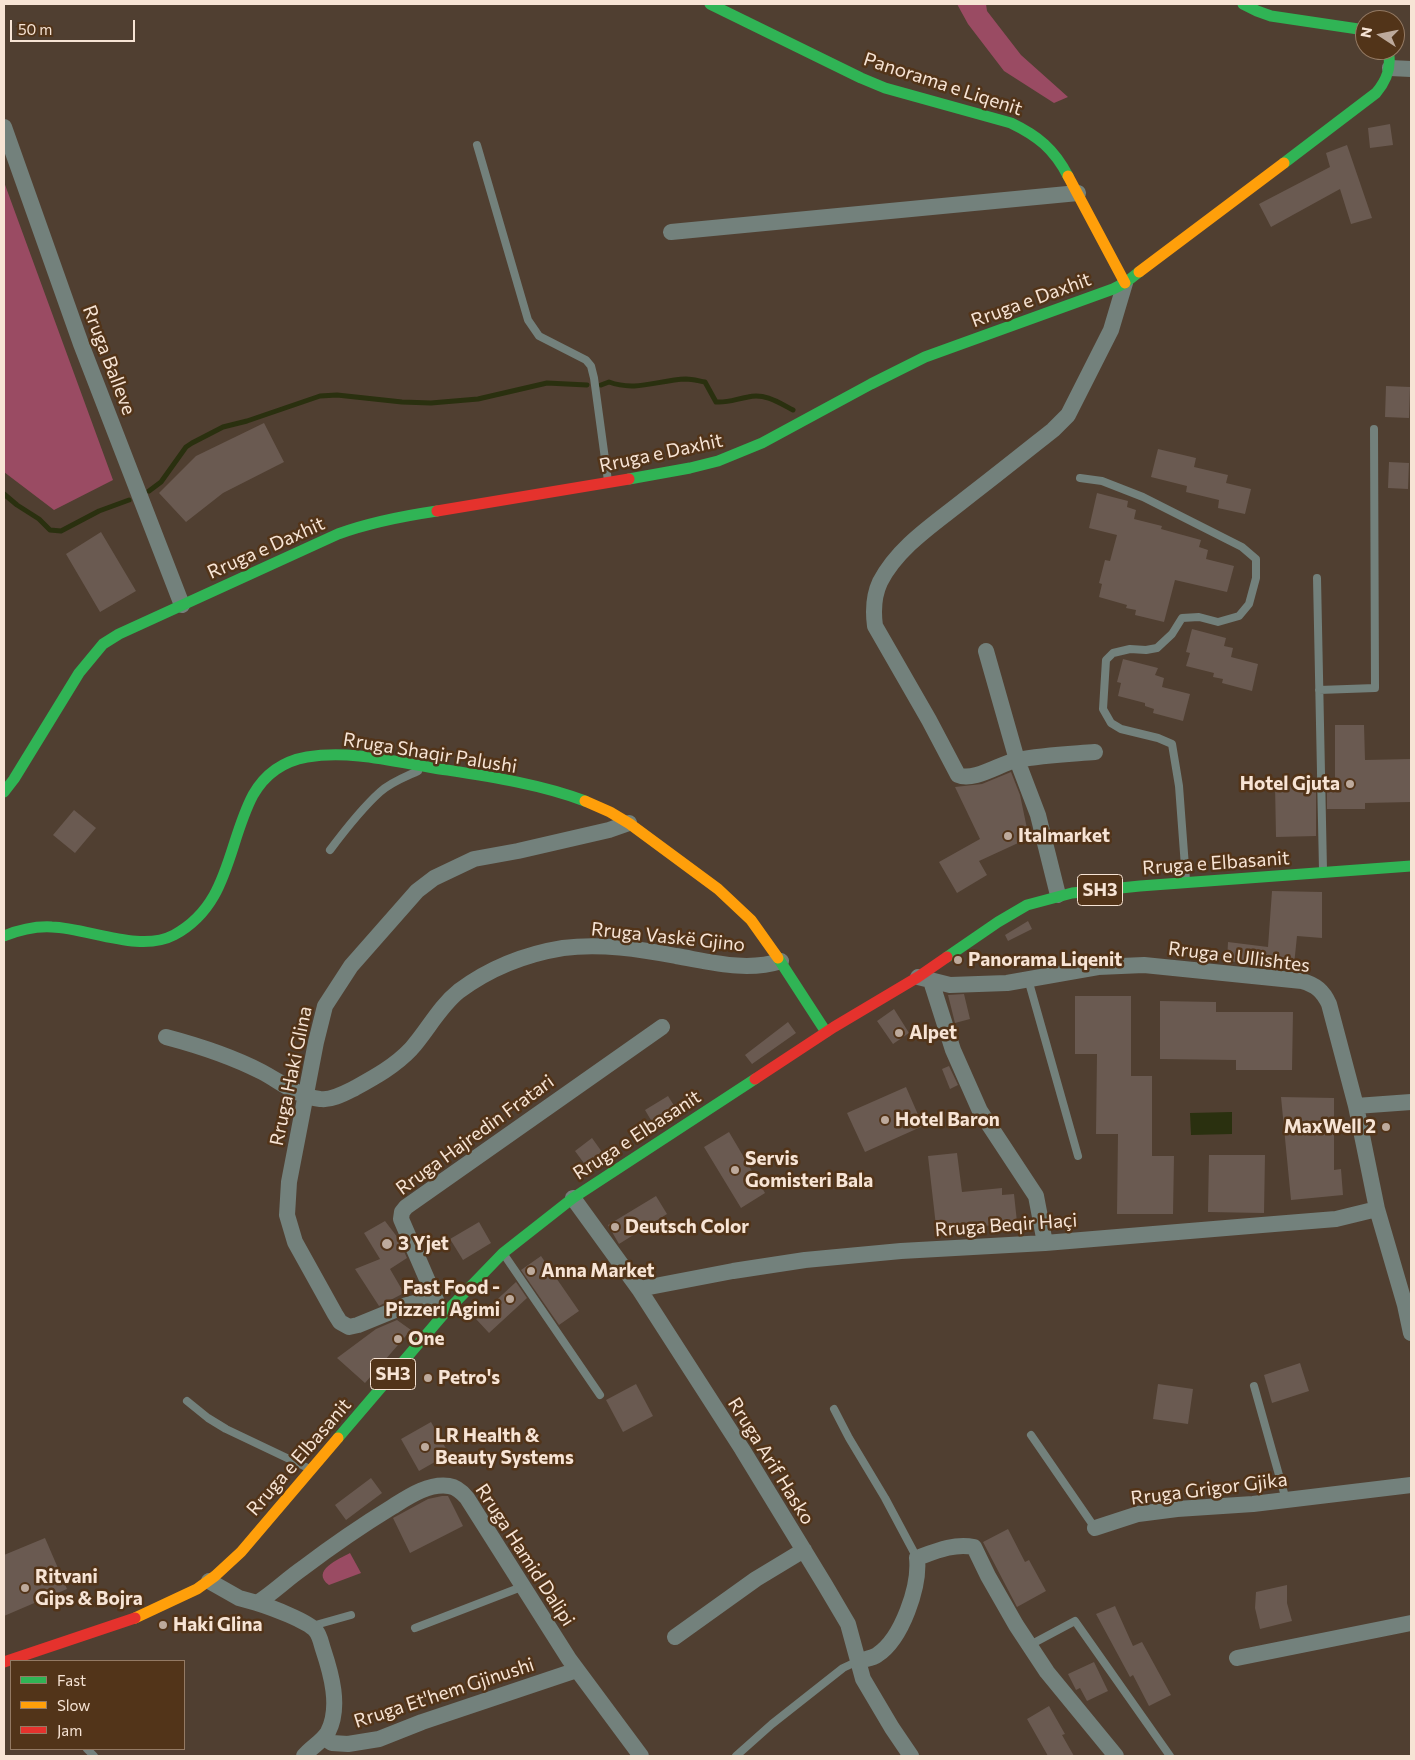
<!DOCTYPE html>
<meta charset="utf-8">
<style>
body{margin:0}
#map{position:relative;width:1415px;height:1760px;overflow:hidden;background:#503f31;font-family:Commissioner,sans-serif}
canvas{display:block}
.frame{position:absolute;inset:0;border:5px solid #f7e4d5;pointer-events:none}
.legend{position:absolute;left:10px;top:1660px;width:175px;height:90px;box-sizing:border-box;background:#523419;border:1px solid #947a64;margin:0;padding:6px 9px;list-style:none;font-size:15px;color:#f7e4d5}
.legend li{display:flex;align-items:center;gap:10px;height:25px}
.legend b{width:25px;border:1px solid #947a64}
.north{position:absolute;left:1355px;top:10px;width:50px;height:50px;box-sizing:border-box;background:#523419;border:1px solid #947a64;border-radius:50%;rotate:281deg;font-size:14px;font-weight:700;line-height:20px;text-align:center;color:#f7e4d5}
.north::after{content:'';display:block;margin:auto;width:18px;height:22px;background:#bdaa9c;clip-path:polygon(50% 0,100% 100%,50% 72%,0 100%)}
.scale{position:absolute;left:10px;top:20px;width:125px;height:22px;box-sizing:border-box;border:2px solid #f7e4d5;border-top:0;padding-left:6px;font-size:15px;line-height:18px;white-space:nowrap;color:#f7e4d5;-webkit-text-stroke:4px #523419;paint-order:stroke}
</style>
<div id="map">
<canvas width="1415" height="1760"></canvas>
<div class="frame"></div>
<ul class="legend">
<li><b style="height:6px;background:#30b455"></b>Fast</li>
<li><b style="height:6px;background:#ff9f0a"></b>Slow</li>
<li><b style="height:6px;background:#e5322d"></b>Jam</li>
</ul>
<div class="north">N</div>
<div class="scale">50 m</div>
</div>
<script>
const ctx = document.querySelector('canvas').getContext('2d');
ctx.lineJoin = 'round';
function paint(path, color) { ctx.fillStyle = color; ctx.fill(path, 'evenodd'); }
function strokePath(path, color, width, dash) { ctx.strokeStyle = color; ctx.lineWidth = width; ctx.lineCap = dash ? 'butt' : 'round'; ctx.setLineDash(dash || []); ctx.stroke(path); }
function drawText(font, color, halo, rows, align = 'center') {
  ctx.font = font + ' Commissioner,sans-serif'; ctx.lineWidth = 5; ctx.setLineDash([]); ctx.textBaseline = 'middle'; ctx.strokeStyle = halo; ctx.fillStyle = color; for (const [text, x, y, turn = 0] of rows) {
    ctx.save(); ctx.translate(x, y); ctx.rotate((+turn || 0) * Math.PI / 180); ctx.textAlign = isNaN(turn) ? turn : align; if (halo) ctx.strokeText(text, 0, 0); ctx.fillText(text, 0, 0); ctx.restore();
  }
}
paint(new Path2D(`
 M957 4H986L987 11 1021 55 1068 97 1054 103 1004 71 968 24Z
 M4 182 113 480 54 510 4 472Z
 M350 1553 361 1573 329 1585C310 1571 339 1559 350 1553Z`), '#9a4b63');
paint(new Path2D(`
 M1232 1112V1134L1191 1135 1190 1113Z`), '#2a300f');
strokePath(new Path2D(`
 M601 385 609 382C636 392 658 380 686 379 692 379 699 381 705 382L716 402C728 403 736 399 748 397 765 393 778 402 793 410
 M149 491 161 482 186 447 192 443 223 427 247 421 320 396 337 395 402 402 431 403 478 399 547 383 587 385
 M4 494 17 505 39 519 50 530 61 531 99 511 129 500`), '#2a300f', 5);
paint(new Path2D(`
 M1390 124 1393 145 1370 148 1368 128Z
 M1347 145 1372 218 1351 224 1340 189 1271 227 1259 204 1330 167 1326 153Z
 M1386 386 1410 387 1409 418 1385 417Z
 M264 423 284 462 223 493 186 522 159 493 196 456Z
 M1158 449 1196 458 1194 467 1228 475 1226 483 1251 489 1245 514 1218 508 1219 500 1186 492 1187 486 1151 477Z
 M1389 462 1409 463 1408 489 1388 488Z
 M1097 493 1128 501 1127 507 1136 510 1134 519 1162 526 1161 529 1201 540 1199 547 1208 550 1206 559 1234 566 1227 592 1175 580 1164 622 1135 615 1136 610 1126 608 1127 605 1099 597 1102 584 1099 583 1105 560 1110 561 1117 535 1089 528Z
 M101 532 136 591 100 612 66 554Z
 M1192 629 1226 638 1224 646 1233 648 1231 657 1258 664 1252 691 1222 683 1223 679 1213 677 1214 673 1186 666 1190 653 1186 652Z
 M1123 659 1158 668 1155 675 1164 678 1162 687 1190 694 1183 721 1153 713 1154 709 1145 706V703L1118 696 1121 683 1117 682Z
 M1335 725H1364L1365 760 1411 759V802L1365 803V809H1327V782H1335Z
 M1011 772 1020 795 1029 838 979 861 987 875 957 893 939 862 980 839 955 787 982 784Z
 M1316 783V836L1276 837 1275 784Z
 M74 810 96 828 75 853 53 835Z
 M1272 891 1322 892V938L1297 936 1294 965 1266 963 1265 965 1227 961 1228 942 1268 947Z
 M1028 921 1032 929 1008 941 1005 935Z
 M964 994 970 1019 955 1023 948 995Z
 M1075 996H1131V1076H1152V1156H1174L1173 1214H1117L1118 1134H1096L1097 1054H1075Z
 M1160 1001 1216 1002V1012H1293L1292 1070H1236V1060L1160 1059Z
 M894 1009 909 1033 893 1044 877 1021Z
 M788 1022 796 1033 752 1064 745 1055Z
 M949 1066 958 1085 950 1089 942 1069Z
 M906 1087 923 1126 865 1152 847 1113Z
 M668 1096 678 1112 655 1127 645 1110Z
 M1281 1097 1334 1098V1170L1341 1169 1343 1195 1291 1200Z
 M729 1132 765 1193 741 1208 704 1147Z
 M592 1138 607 1159 589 1170 575 1151Z
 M957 1153 962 1192 1002 1188V1195L1014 1194 1017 1222 985 1226 984 1221 936 1226 928 1156Z
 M1209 1155H1265L1264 1213 1208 1212Z
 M656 1196 667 1214 619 1244 608 1225Z
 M385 1221 398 1238 407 1258 390 1269 404 1293 379 1306 355 1269 380 1259 364 1233Z
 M479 1222 491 1243 463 1260 450 1239Z
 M541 1256 579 1311 559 1325 521 1270Z
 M516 1282 527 1298 489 1333 476 1319Z
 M397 1320 411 1330 365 1383 337 1358 376 1329Z
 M1300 1363 1309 1391 1272 1403 1264 1375Z
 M636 1384 653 1416 623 1432 606 1400Z
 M1158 1384 1193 1389 1188 1424 1153 1419Z
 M431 1422 449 1454 419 1471 401 1439Z
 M371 1478 382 1493 346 1520 335 1505Z
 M442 1496H448L463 1526 410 1553 393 1518 428 1499Z
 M1008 1529 1025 1562 1029 1560 1046 1591 1017 1607 983 1542Z
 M45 1538 67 1589 4 1616V1555Z
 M1287 1585V1603L1292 1621 1260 1629 1255 1608 1256 1592Z
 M1115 1606 1133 1646 1142 1642 1171 1695 1149 1706 1133 1675 1130 1677 1096 1614Z
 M1094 1662 1108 1691 1087 1701 1080 1688 1076 1690 1068 1674Z
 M1049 1706 1065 1734 1062 1735 1074 1756H1048L1027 1719Z`), '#6a5a51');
strokePath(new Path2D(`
 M477 145 528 320 539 336 586 360 591 366 594 378 608 481
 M1080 478 1102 481 1143 497 1242 547 1256 559V578L1249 604 1239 616 1218 622 1199 617 1182 618 1172 634 1157 648 1146 650 1130 649 1113 653 1106 660 1103 709 1111 723 1121 729 1158 738 1172 744 1179 786 1186 880
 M1317 578 1323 870
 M1319 690 1375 688 1374 429
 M330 850C345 830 361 809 380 792 391 782 405 777 418 771
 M1028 979 1078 1156
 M505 1256 600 1395
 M1254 1386 1286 1500
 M187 1401 208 1418 226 1429 308 1468
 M834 1409 849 1438 885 1498 917 1558
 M1031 1435 1095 1528
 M312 1626 351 1615
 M415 1628 524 1586
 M1030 1645 1075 1621 1170 1756
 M87 1749 94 1756
 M736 1756 772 1724 843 1668 858 1661`), '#73817c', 8);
strokePath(new Path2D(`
 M1390 68 1411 69
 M4 127 81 344 182 605
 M671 232 1078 193
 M986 651 1017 760 1038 815 1058 895
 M1095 752C1070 754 1043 755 1017 760 1001 763 974 782 958 775L929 720 875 626C873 611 873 597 880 582 898 547 934 524 964 500 994 477 1024 453 1053 430L1068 415 1111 330 1125 283
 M918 977 950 985 1007 983 1098 967 1144 965 1302 981C1316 985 1323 991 1329 1004L1356 1106 1377 1209 1405 1305 1411 1333
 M931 981 953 1050 980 1111 1036 1196 1045 1243
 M166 1037C200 1046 231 1056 262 1072 281 1082 298 1097 320 1099 331 1101 345 1093 355 1088 375 1077 395 1066 411 1049 428 1030 439 1007 459 991 490 968 526 954 563 948 600 943 640 949 676 956 711 962 746 972 781 961
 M1356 1106 1411 1102
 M573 1198 639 1289 742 1449 825 1585 848 1624 863 1679 892 1728 911 1756
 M639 1289 733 1271 805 1260 901 1251 1045 1243 1262 1225 1336 1219 1377 1209
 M434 1298 407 1305 358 1325 349 1327 340 1322 335 1314 295 1242 287 1215 289 1182 316 1042 325 1006 351 966 417 891 434 878 474 859 518 851 609 830 629 823
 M439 1307 401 1219 402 1212 406 1207 662 1027
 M1095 1528 1138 1514 1177 1509 1253 1504 1411 1485
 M209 1581 239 1598 257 1603C273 1593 287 1579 303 1568 332 1546 361 1526 392 1507 408 1497 428 1483 449 1486 457 1487 462 1492 467 1498L569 1659 641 1756
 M257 1603C270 1607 308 1621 316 1631 320 1636 321 1643 323 1649 331 1673 341 1707 328 1732 322 1742 311 1747 304 1756
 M675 1637 756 1579 804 1550
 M1237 1658 1411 1623
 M859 1661C865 1659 873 1658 877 1655 902 1639 920 1586 917 1558 936 1551 954 1543 974 1547L988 1576 1016 1625 1047 1672 1116 1756
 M324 1738 332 1743 348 1744 379 1739 422 1722 577 1670`), '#73817c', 16);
strokePath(new Path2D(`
 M710 4 861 78 885 88 1011 123C1038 136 1054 149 1068 176
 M1243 4 1257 11 1271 16 1365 30
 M1284 163 1376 93C1387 80 1392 67 1388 50
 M629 479 690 468 718 461 762 443 871 384 925 357 1113 289 1125 283 1139 272
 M4 792 14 779 79 673 103 644 119 634 338 534C371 522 403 516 437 511
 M4 936C19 930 35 926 52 927 88 928 140 953 174 935 230 905 227 844 253 795 265 774 284 761 307 757 349 750 392 761 434 768 485 776 537 783 585 801
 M947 957 998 922 1027 905 1072 893 1140 886 1411 866
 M778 958 826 1032
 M338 1438 443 1315 503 1253 573 1198 755 1079`), '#30b455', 11);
strokePath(new Path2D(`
 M1068 176 1125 283
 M1139 272 1284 163
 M585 801 610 812 630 824 718 889 751 920 778 958
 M135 1618 197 1589 215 1576 241 1552 338 1438`), '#ff9f0a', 11);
strokePath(new Path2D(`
 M437 511 629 479
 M755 1079 834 1027 918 977 947 957
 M4 1662 135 1618`), '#e5322d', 11);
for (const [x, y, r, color] of [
 [1350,784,5,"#bdaa9c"],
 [1008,836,5,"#bdaa9c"],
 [958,960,5,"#bdaa9c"],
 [899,1033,5,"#bdaa9c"],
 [885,1120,5,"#bdaa9c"],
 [1386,1127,5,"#bdaa9c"],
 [735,1170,5,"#bdaa9c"],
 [615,1227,5,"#bdaa9c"],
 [387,1244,6,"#bdaa9c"],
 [531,1271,5,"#bdaa9c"],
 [510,1299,5,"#bdaa9c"],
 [398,1339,5,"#bdaa9c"],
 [428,1378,5,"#bdaa9c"],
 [425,1447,5,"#bdaa9c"],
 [25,1588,5,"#bdaa9c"],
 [163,1625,5,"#bdaa9c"]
]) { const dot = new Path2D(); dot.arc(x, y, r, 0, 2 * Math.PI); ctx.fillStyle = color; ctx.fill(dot); strokePath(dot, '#523419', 2); }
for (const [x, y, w] of [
 [1100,890,45],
 [393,1374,45]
]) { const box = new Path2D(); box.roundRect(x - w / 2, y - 15.5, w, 31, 4); ctx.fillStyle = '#523419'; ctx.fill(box); strokePath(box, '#f7e4d5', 1); }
drawText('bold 18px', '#f7e4d5', null, [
 ["SH3",1100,890],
 ["SH3",393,1374]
]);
drawText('19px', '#f7e4d5', '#523419', [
 ["Panorama e Liqenit",943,84,18],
 ["Rruga e Daxhit",1031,300,-20],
 ["Rruga Balleve",109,360,69],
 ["Rruga e Daxhit",661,453,-12],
 ["Rruga e Daxhit",266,548,-24],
 ["Rruga Shaqir Palushi",430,753,9],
 ["Rruga e Elbasanit",1216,863,-4],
 ["Rruga Vaskë Gjino",668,937,6],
 ["Rruga e Ullishtes",1239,957,7],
 ["Rruga Haki Glina",291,1076,-78],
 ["Rruga Hajredin Fratari",475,1135,-36],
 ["Rruga e Elbasanit",637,1135,-33],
 ["Rruga Beqir Haçi",1006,1225,-4],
 ["Rruga e Elbasanit",299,1457,-49],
 ["Rruga Arif Hasko",771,1461,58],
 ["Rruga Grigor Gjika",1209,1489,-7],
 ["Rruga Hamid Dalipi",525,1555,57],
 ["Rruga Et'hem Gjinushi",444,1693,-18]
]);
drawText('bold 19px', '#f7e4d5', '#523419', [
 ["Hotel Gjuta",1340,784,"right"],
 ["Italmarket",1018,836],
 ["Panorama Liqenit",968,960],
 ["Alpet",909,1033],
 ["Hotel Baron",895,1120],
 ["MaxWell 2",1376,1127,"right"],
 ["Servis",745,1159],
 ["Gomisteri Bala",745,1181],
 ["Deutsch Color",625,1227],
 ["3 Yjet",398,1244],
 ["Anna Market",541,1271],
 ["Fast Food -",500,1288,"right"],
 ["Pizzeri Agimi",500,1310,"right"],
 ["One",408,1339],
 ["Petro's",438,1378],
 ["LR Health &",435,1436],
 ["Beauty Systems",435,1458],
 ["Ritvani",35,1577],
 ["Gips & Bojra",35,1599],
 ["Haki Glina",173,1625]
], 'left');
</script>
